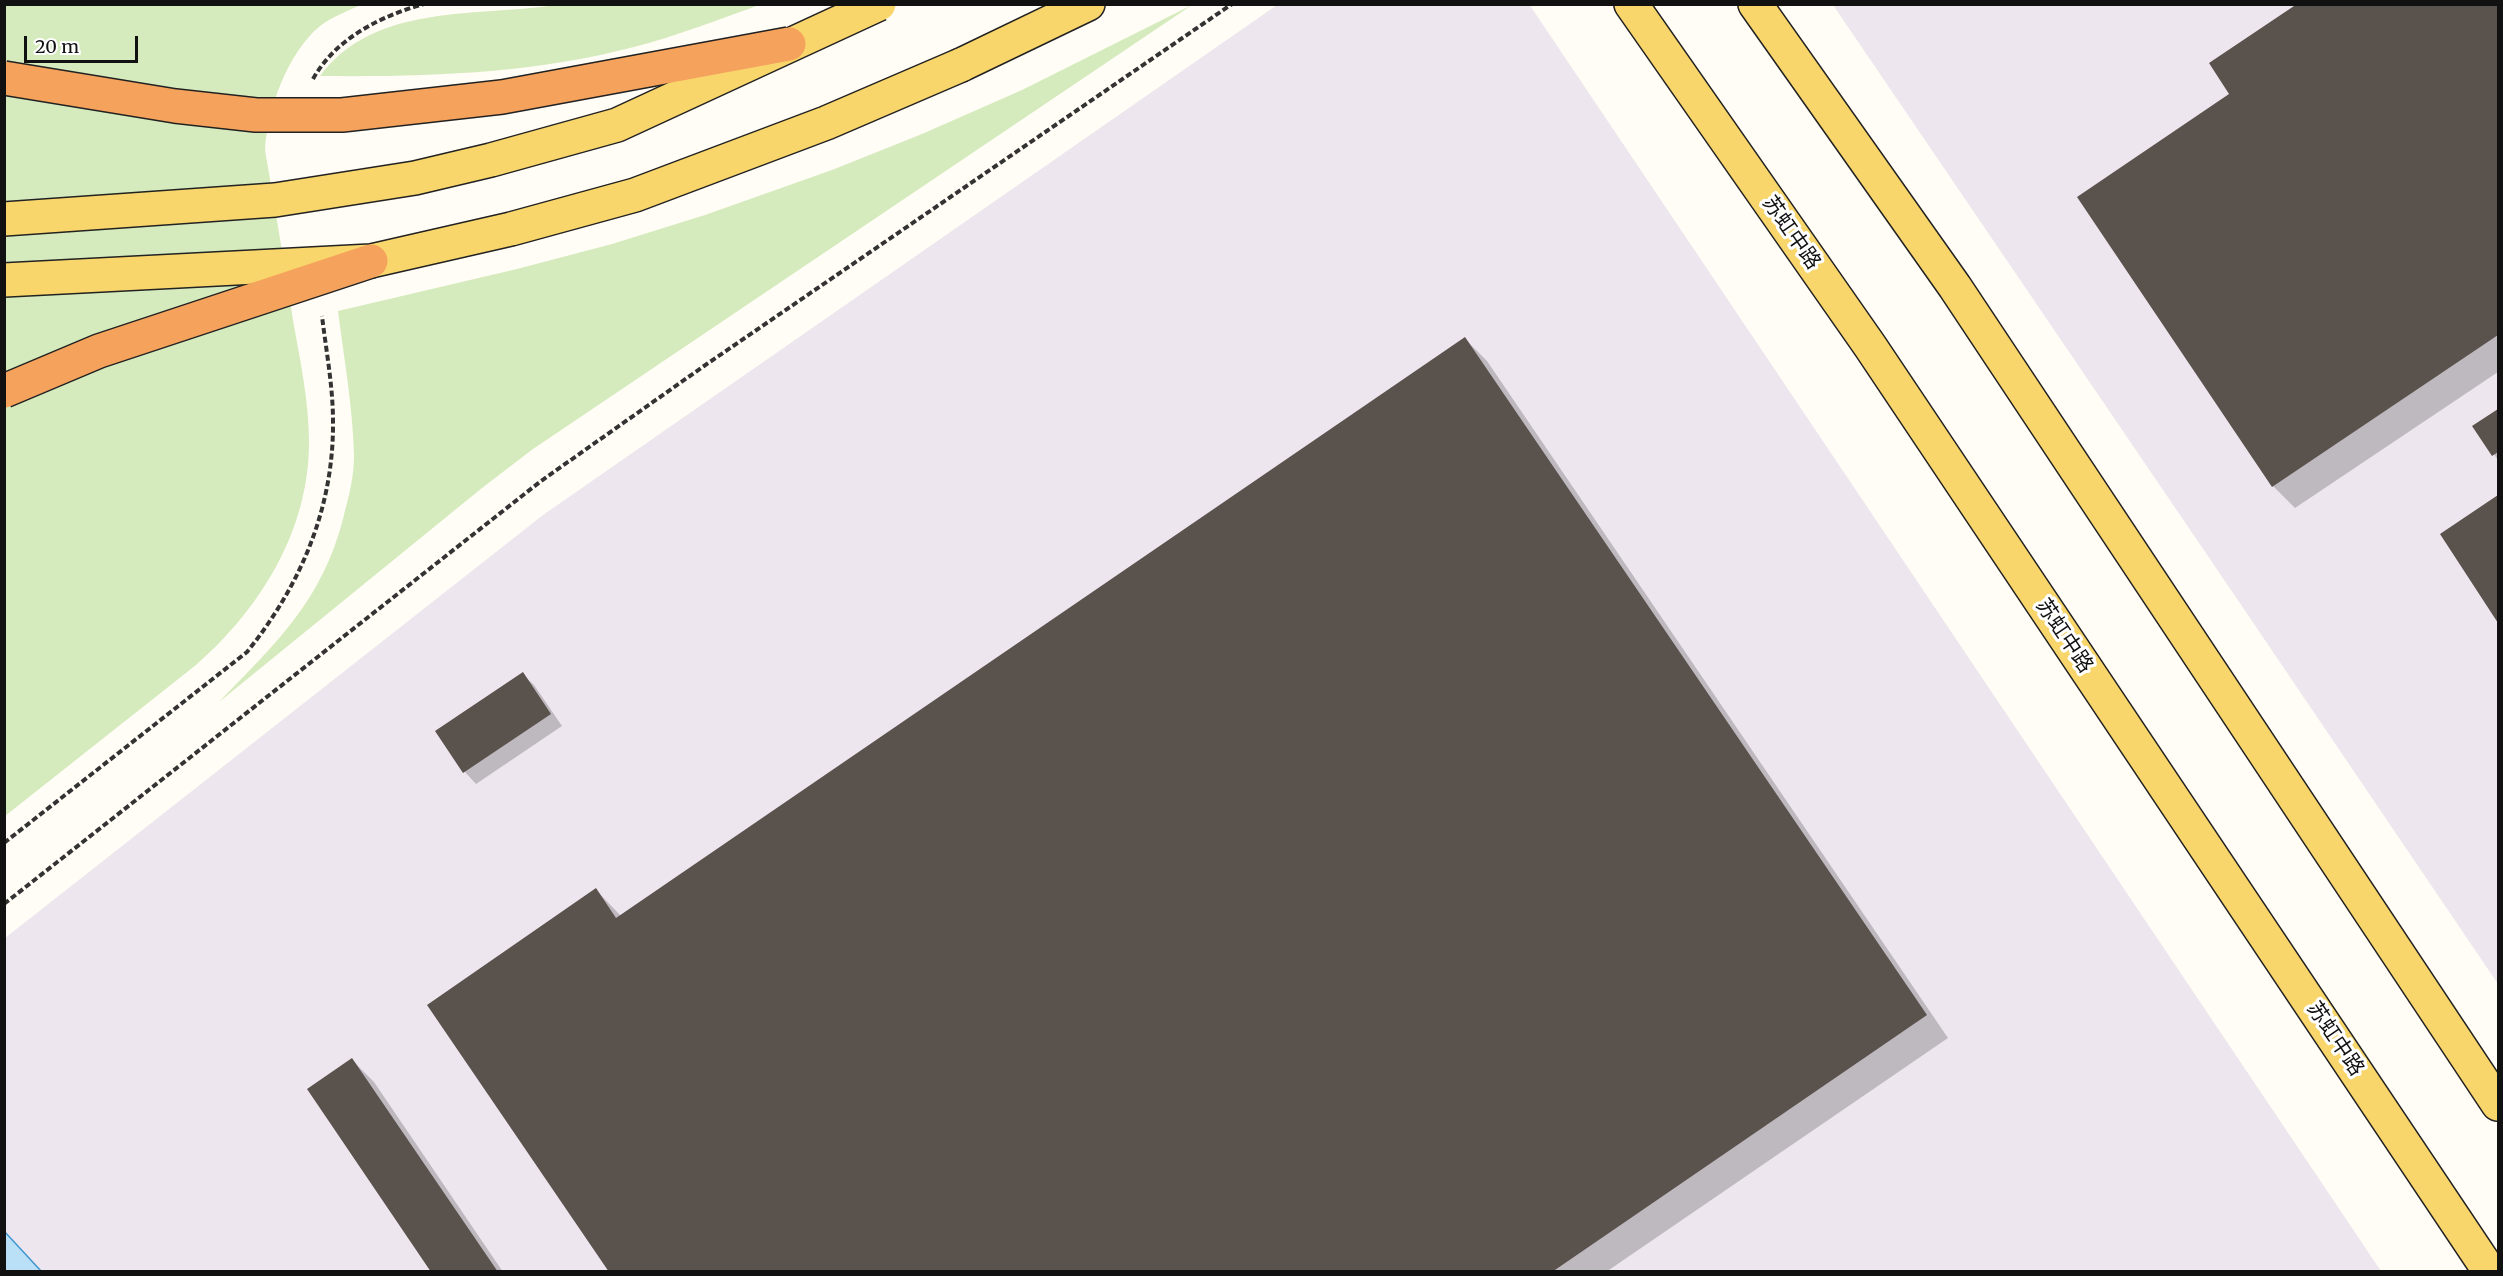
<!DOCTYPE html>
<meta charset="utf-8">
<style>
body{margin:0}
#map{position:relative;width:2503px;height:1276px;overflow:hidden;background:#fffdf5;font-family:Merriweather,serif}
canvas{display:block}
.frame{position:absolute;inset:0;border:6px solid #111;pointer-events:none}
.scale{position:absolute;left:24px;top:36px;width:114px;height:27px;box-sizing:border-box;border:3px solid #111;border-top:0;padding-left:8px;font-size:18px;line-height:21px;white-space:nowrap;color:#111;-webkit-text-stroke:4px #fff;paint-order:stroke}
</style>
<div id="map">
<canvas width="2503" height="1276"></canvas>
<div class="frame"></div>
<div class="scale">20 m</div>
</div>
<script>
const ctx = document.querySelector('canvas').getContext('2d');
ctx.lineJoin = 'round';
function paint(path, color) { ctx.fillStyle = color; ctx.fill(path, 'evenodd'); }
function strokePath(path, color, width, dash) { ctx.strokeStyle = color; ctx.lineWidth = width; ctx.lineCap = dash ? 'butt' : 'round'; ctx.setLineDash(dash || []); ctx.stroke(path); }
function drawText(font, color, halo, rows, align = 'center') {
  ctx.font = font + ' Merriweather,"Noto Sans SC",serif'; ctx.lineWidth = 6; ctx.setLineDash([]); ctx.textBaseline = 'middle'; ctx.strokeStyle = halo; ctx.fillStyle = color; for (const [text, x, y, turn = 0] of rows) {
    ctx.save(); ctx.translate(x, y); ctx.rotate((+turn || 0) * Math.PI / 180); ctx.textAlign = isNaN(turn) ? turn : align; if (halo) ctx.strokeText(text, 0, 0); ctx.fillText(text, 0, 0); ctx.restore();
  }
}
paint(new Path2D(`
 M1529 4 2381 1271 41 1272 5 1231V938L543 515 1277 5Z
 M1833 5H2498V984L2214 565Z`), '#eee6ef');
paint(new Path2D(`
 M5 5H361C347 11 332 17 320 26 288 52 267 110 265 150 275 207 284 263 293 320 300 360 309 401 309 442 309 530 261 608 196 665L5 816Z
 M556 5H759C718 20 676 36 634 47 531 74 425 77 320 76 374 3 476 17 556 5Z
 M1192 5 533 449 482 488 219 702C277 642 323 600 344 515 349 496 354 476 354 456 353 408 344 359 338 311L517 269 612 244 705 215 832 170 922 134 1022 90Z`), '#d5ebbd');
const water = new Path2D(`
 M4 1231 41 1271H5Z`);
paint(water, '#b9e0f7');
strokePath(water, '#3f96cf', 1.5);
paint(new Path2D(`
 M2300 4H2498V372L2295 508 2273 486 2231 95Z
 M1465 339 1487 361 1948 1038 1606 1272H611L596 890 621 916Z
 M2498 411V460L2474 426Z
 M2498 497V620L2442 534Z
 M522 674 534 685 562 726 476 784 465 772 437 732Z
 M352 1060 374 1082 503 1272H433Z`), '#0003');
paint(new Path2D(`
 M2297 4H2498V335L2272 487 2077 197 2229 94 2209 63Z
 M1465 337 1927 1015 1552 1272H609L427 1005 596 888 616 918Z
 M2498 409V452L2492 456 2472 426Z
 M2498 495V623L2440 534Z
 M523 672 551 714 463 773 435 731Z
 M352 1058 498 1272H431L307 1089Z`), '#5a524d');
const primary = new Path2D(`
 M1631 4 1870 346 2490 1272
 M1755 4 1955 287 2498 1104
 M961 65 1088 4`);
strokePath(primary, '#222', 36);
strokePath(new Path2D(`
 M313 79C336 38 381 16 424 4
 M4 843 247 652C301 585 334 507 333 421 333 386 326 350 322 316
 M4 904 541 481 704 366 1232 4`), '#333', 4, [6, 3]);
strokePath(primary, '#f9d66b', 33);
const primaryBridge = new Path2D(`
 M4 219 275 200 415 178 491 160 617 125 879 4
 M4 280 371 261 511 229 635 195 826 123 961 65`);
const highwayBridge = new Path2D(`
 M4 78 175 106 256 115H342L502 97 789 44
 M4 391 99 351 371 261`);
strokePath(primaryBridge, '#222', 36, []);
strokePath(highwayBridge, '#222', 36, []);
strokePath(primaryBridge, '#f9d66b', 33);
strokePath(highwayBridge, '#f5a25d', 33);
drawText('21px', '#111', '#fff', [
 ["苏虹中路",1791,233,55],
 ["苏虹中路",2064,636,56],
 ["苏虹中路",2335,1039,56]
]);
</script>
